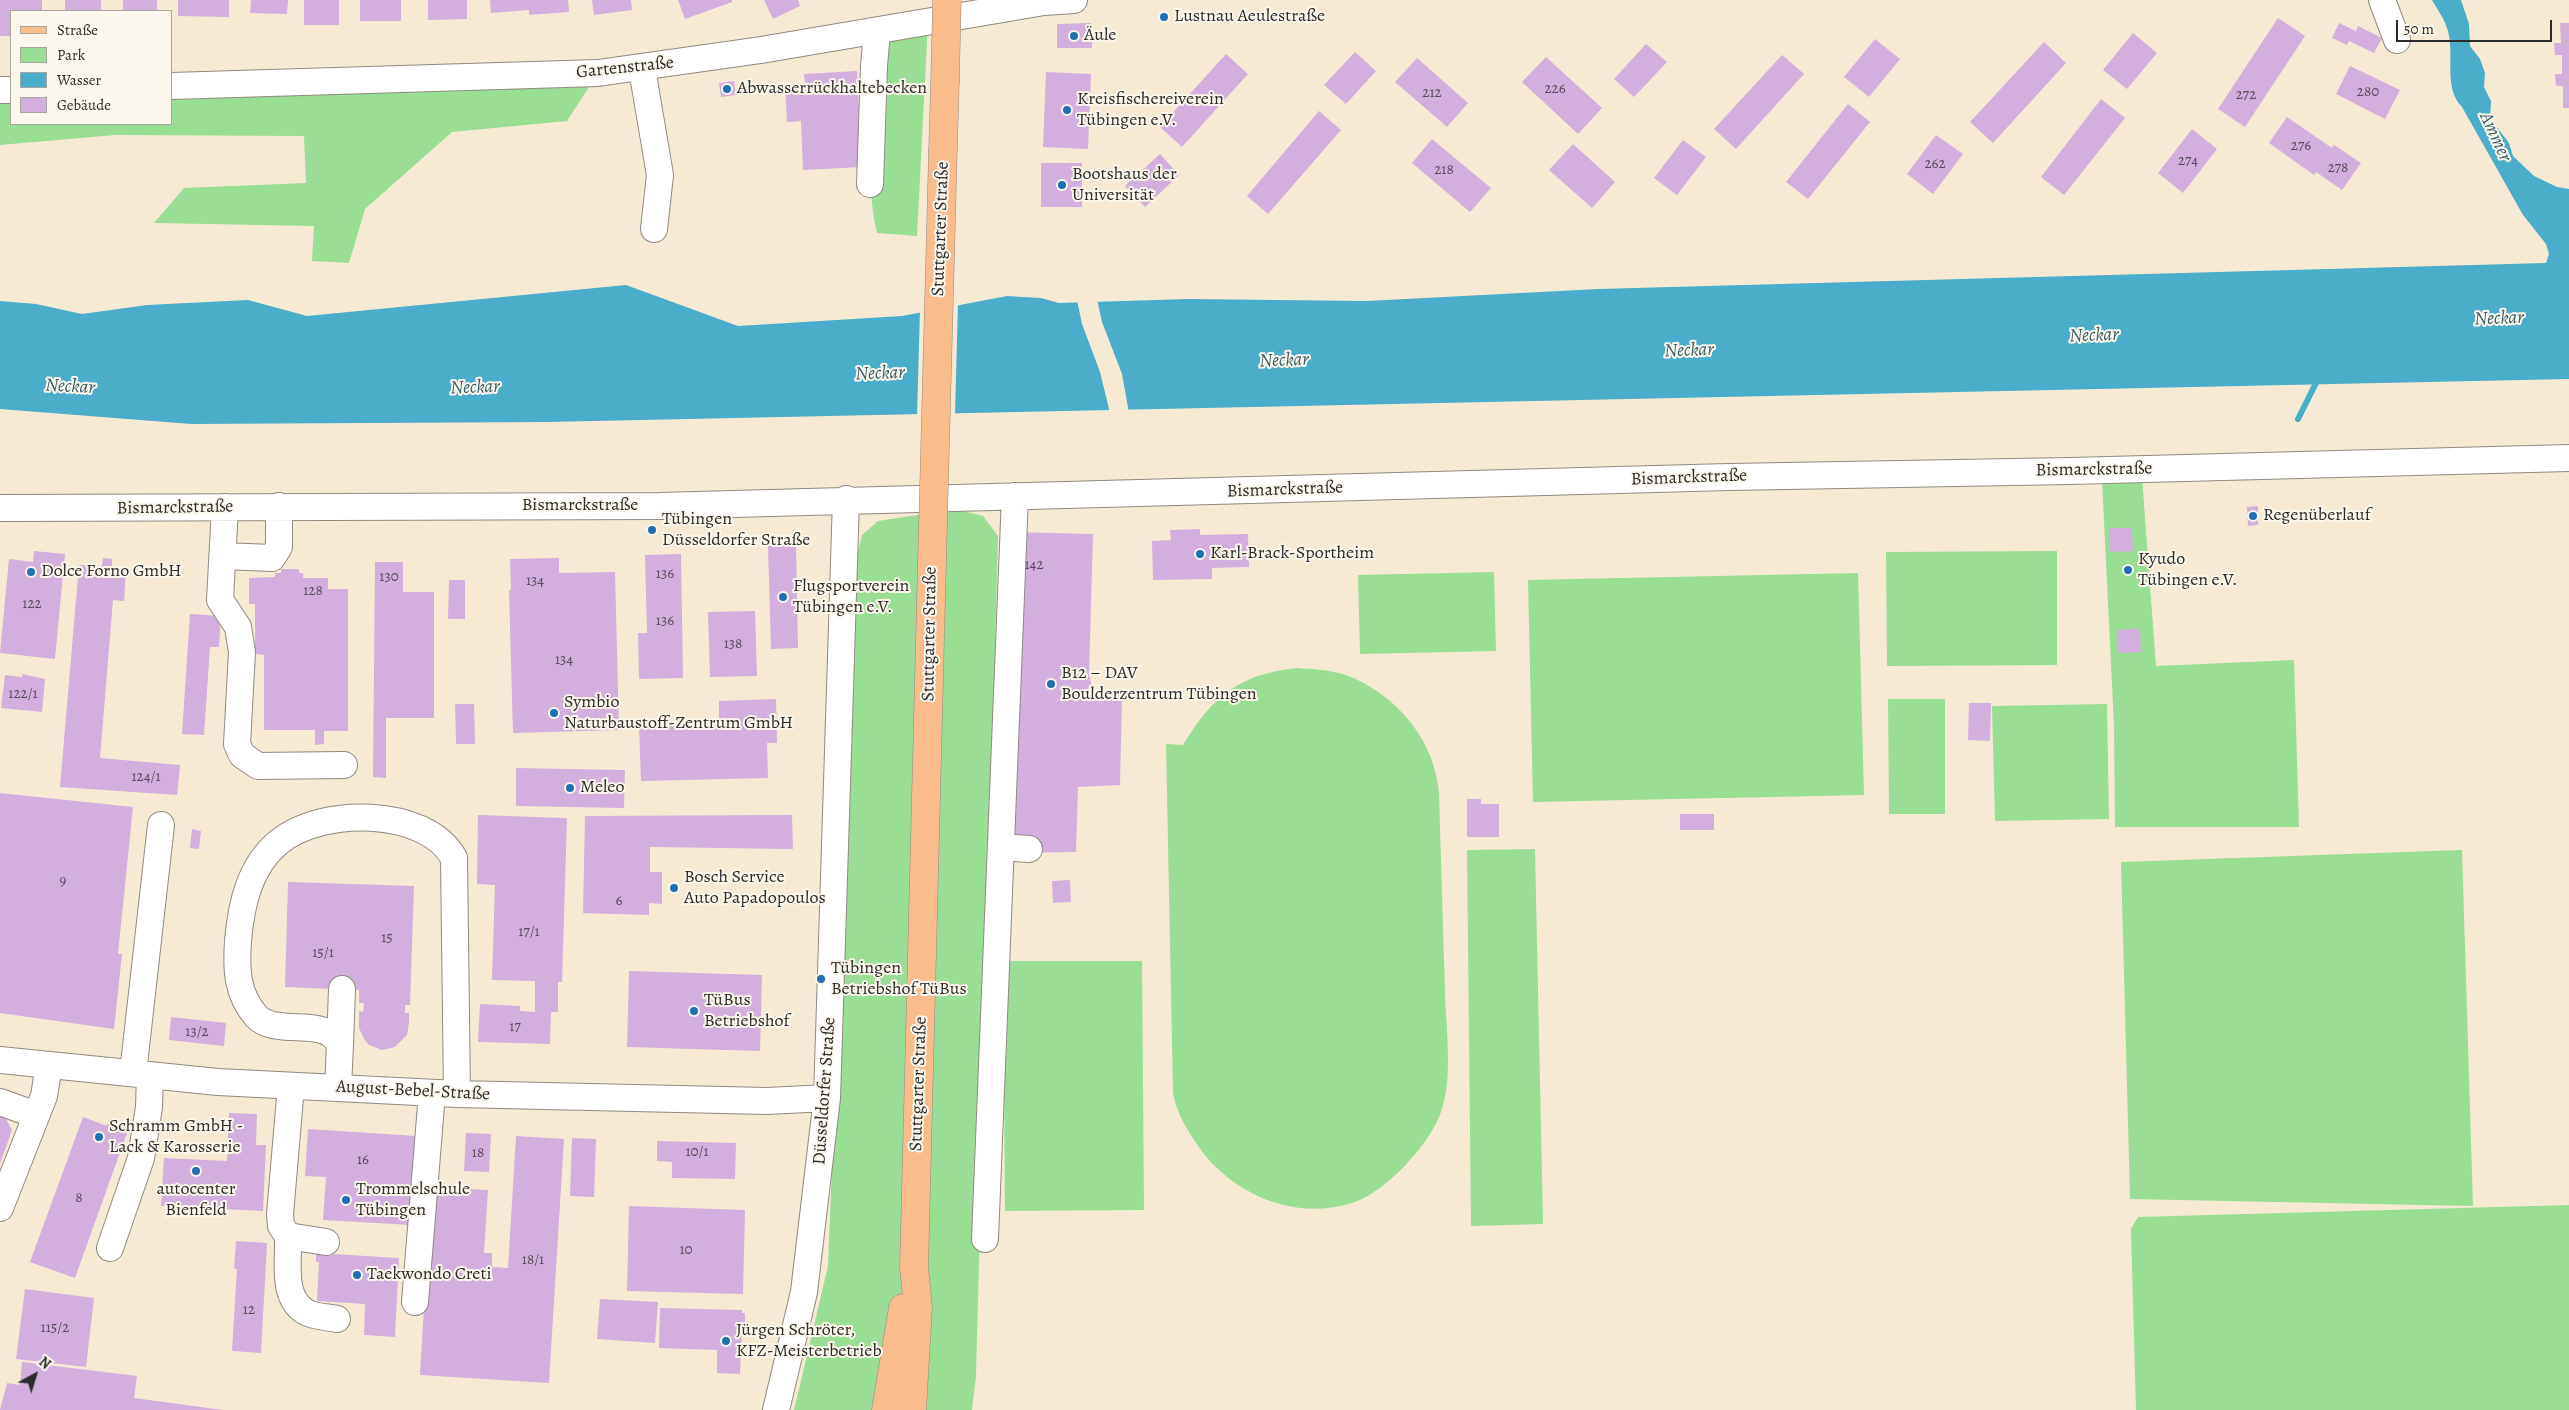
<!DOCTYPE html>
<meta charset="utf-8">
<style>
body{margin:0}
#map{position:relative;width:2569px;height:1410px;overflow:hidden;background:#f6ead5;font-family:Alegreya,serif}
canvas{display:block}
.legend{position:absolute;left:10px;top:10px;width:162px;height:115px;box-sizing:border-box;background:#fbf7ec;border:1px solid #a8a59f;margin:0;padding:6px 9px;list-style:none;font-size:15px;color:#2b2b2b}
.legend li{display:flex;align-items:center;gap:10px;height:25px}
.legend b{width:25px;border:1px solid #a8a59f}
.north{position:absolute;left:10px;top:1350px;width:50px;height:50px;-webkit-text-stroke:4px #fbf7ec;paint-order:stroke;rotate:39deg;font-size:14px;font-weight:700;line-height:20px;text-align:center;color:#2b2b2b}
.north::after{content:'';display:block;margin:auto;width:18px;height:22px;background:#2b2b2b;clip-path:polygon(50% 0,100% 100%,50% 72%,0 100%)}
.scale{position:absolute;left:2396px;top:20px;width:156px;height:22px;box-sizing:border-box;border:2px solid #2b2b2b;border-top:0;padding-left:6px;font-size:15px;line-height:18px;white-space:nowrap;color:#2b2b2b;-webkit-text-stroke:4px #fbf7ec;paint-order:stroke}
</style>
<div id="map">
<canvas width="2569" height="1410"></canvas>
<ul class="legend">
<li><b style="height:6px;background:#fabc8b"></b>Straße</li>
<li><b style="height:14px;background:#9add95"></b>Park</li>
<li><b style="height:14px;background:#4aadc9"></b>Wasser</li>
<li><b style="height:14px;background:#d2afdd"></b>Gebäude</li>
</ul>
<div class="north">N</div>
<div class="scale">50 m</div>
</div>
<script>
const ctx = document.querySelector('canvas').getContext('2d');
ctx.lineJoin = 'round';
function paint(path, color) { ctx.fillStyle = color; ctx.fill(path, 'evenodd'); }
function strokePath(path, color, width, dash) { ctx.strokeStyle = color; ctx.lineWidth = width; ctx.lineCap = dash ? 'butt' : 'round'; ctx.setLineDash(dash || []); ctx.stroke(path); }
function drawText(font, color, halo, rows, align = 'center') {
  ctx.font = font + ' Alegreya,serif'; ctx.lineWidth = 4; ctx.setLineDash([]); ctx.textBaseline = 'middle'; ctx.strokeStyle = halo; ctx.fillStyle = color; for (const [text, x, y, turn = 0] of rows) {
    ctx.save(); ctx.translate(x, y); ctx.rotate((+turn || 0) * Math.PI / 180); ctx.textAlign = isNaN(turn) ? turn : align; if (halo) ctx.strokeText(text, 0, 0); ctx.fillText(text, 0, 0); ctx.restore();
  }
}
paint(new Path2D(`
 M928 23 917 236 877 233C863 173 874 93 877 31Z
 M598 73 567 121 452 132 365 209 349 263 312 261 314 226 154 223 184 188 306 183 304 136 115 135 0 145V90H11V124H171V86Z
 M2142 477 2156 666 2294 660 2299 827H2115L2114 726 2102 480Z
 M956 509 983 516 998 536 976 1376 972 1410H794L828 1266 856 560 862 535 878 521Z
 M2057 551V665L1887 666 1886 552Z
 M1494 572 1496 651 1360 654 1358 575Z
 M1858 573 1864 795 1533 802 1528 580Z
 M1296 668C1313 669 1330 670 1346 675 1396 694 1435 740 1439 793 1441 860 1443 927 1445 993 1446 1030 1454 1083 1439 1117 1432 1133 1421 1148 1409 1161 1394 1178 1373 1196 1352 1203 1296 1221 1234 1195 1201 1150 1188 1131 1177 1115 1173 1093L1166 744 1183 745C1213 696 1238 675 1296 668Z
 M1888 699H1945V814H1889Z
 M2107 704 2109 819 1995 821 1992 706Z
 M1535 849 1543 1224 1471 1226 1467 850Z
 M2462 850 2473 1206 2130 1199 2121 862Z
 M1003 961H1142L1144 1210 1005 1211Z
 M2569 1205V1410H2136L2131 1229 2138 1217Z`), '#9add95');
paint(new Path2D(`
 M2432 0H2461L2469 24 2470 46 2480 59 2485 73 2484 87 2491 101 2490 118 2509 143 2513 156 2534 176 2557 187 2569 189V379L547 422 191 424 0 409V301L36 304 82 314 147 305 248 300 307 316 626 285 738 326 902 316 1007 296 1041 298 1059 303 1187 299 1367 301 1598 289 2546 263 2549 254 2546 244 2523 215 2462 107C2442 86 2456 54 2447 28 2444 18 2437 9 2432 0Z`), '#4aadc9');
paint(new Path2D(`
 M1097 299 1102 322 1122 374 1129 413H1110L1100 372 1082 324 1077 300Z
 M958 302 955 416H917L920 310Z`), '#f6ead5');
strokePath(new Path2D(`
 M2298 419 2319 377`), '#4aadc9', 6);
paint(new Path2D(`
 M0 0H42V11H11V36H0Z
 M65 0H101V11H65Z
 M123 0H157V11H123Z
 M178 0H229V17L178 16Z
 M251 0H288L287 14 250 13Z
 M304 0H339V25H304Z
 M360 0H401V21H360Z
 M428 0H467V19L428 20Z
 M490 0H568L569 12 529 15V10L491 13Z
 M592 0H631L632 10 594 15Z
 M678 0H732V2L685 19Z
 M764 0H798L800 6 773 19Z
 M2278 18 2305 36 2245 127 2218 109Z
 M1091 23 1092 48H1057V24Z
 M2339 23 2356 31 2358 26 2382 38 2374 53 2349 41 2347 45 2332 38Z
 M2560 23H2569V108H2563V86H2556L2555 74H2562V55H2555L2554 43H2561Z
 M2133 33 2157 53 2127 89 2103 70Z
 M1875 39 1900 59 1869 97 1844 77Z
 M2044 42 2066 63 1993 143 1970 122Z
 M1646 44 1667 62 1634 97 1614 79Z
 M1355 52 1376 71 1346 104 1324 85Z
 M1226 54 1248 74 1182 147 1160 127Z
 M1782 55 1804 74 1736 149 1714 129Z
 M1546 57 1602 108 1578 134 1522 82Z
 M1417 58 1468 103 1447 127 1395 82Z
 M2350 66 2400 90 2385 119 2336 94Z
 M857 71 862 167 803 170 801 121 787 122 785 84 805 83 804 74Z
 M1046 72 1091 74 1088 149 1043 147Z
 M734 81 736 95 721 97 719 83Z
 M2101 99 2125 118 2064 195 2041 177Z
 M1848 104 1870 122 1808 199 1786 182Z
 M1319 111 1341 130 1268 214 1247 196Z
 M2287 117 2332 148 2334 145 2361 163 2342 190 2316 172 2314 175 2269 143Z
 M2192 129 2217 149 2183 193 2158 173Z
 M1936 135 1963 154 1933 194 1907 174Z
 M1432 139 1491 188 1470 212 1412 163Z
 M1683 140 1706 157 1677 195 1654 178Z
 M1573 144 1615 182 1592 208 1549 170Z
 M1160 154 1179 175 1145 207 1125 186Z
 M1041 163H1082V207H1041Z
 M2258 506V525L2248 526 2247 507Z
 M2110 528H2132L2133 551 2110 552Z
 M1200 529V535L1248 534 1249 567 1212 568V579L1153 580 1152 541 1171 540 1170 530Z
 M1014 532 1093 534 1089 675 1094 694 1122 699 1120 785 1078 787 1076 852 1016 853 1008 810Z
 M796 545 798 648 771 649 768 546Z
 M34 551 65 554 55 659 0 653 9 559 33 562Z
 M681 554 683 678 639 679 638 633H647L645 555Z
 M103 558 112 559V567L126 569 124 601 113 600 100 758 180 765 177 795 60 787 79 565 102 566Z
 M559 558V573L615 572 619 730 513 733 509 590H511L510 559Z
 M375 562H403V592H434V718H386V778L373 777Z
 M281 569H299V573H303V578H328V589H348V731H324V744L315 745V730H264V655L250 653V648H255V604H249V578L275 577V573H281Z
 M449 580H465V619H448Z
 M755 611 757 676 710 677 708 612Z
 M190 614 221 616 219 647H210L204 735 182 734Z
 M2140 628 2141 652 2118 653 2117 630Z
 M22 674 45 679 42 712 1 708 5 675 22 677Z
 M776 699 777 743H767L768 778 641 781 639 727 719 725V701Z
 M1969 703H1991L1990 741 1968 740Z
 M455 704H474L475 744H456Z
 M516 768 625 770 624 808 516 806Z
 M0 793 133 807 118 954H122L114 1029 0 1013Z
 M1467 799H1481V804H1499V837H1467Z
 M1680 814H1714V830H1680Z
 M478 815 567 818 562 982H558V1012H551L550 1044 478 1042 480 1004 520 1006V1011L535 1012V981L492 980 495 885 477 884Z
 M792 815 793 849 650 847V872H662V904L649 903V915L583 913 585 816Z
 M192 829 201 831 199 849 190 848Z
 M1070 880 1071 902 1053 903 1052 881Z
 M288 882 414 886 410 1005H405V1013H409V1023L407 1035 395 1047 382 1050 369 1045 364 1039 359 1028V1011L363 1012 364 1003H359V990L285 987Z
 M629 971 762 975 760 1051 627 1047Z
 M171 1017 226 1023 224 1046 169 1040Z
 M229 1113 257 1114 256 1145H266L263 1211 161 1206 164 1158 227 1161Z
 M0 1116 6 1119 12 1130 0 1164Z
 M83 1117 107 1126 110 1118 122 1123 120 1131 127 1133 75 1278 30 1262Z
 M308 1129 416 1136 411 1225 323 1220 326 1177 305 1176Z
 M466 1133 491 1134 489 1172 464 1171Z
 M516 1136 564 1139 549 1383 420 1375 431 1187 488 1190 484 1253H492V1267L508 1268Z
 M572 1138 596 1139 594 1197 570 1196Z
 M657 1141 736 1143 735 1179 672 1178V1162L657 1161Z
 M629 1206 745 1210 743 1294 627 1291Z
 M236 1241 267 1243 261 1353 232 1351 237 1269H234Z
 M316 1253 399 1258 395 1337 364 1335 365 1304 317 1301 319 1262H316Z
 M25 1289 94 1298 86 1367 16 1359Z
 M600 1299 658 1302 655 1343 597 1339Z
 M660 1308 742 1310V1313H745V1326H742L740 1374 717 1373V1350L659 1348Z
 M22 1362 137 1376 134 1398 223 1410H0L7 1383 20 1385Z`), '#d2afdd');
const minor = new Path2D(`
 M2382 0 2397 40
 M642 69 660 175 654 229
 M171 86 598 73 761 50 1044 2 1074 0
 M0 90H11
 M870 184 874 66 877 31
 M225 507 220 600 238 627 242 652 237 744 242 755 258 766 344 765
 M0 508 660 506 1729 477 2070 471 2569 458
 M223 556 272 558 279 547V506
 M1001 847 1029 849
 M340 1044 342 989
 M0 1060 218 1082 457 1094 767 1101 827 1098
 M133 1073 161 825
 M291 1086 280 1214 281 1226 288 1236 326 1242
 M338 1088 340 1044C337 1040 333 1035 329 1033 311 1022 272 1034 256 1016 237 994 236 970 238 941 241 906 249 866 279 842 320 807 426 807 454 858L457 1094
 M0 1102 36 1115
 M0 1208 44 1096 49 1065
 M288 1236C289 1261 281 1298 306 1312 314 1317 328 1317 337 1319
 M985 1239 1015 496
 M110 1248 141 1158 149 1107 150 1075
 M415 1302 432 1093
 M776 1410 804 1292 827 1098 846 499`);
const major = new Path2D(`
 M943 149 945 82
 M886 1410 903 1308
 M912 1410 918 1307 914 1268 932 561`);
strokePath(minor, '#908a80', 28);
strokePath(major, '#908a80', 29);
strokePath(minor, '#fff', 26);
strokePath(major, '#fabc8b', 28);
const majorBridge = new Path2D(`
 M945 82 947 0
 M932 561 943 149`);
strokePath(majorBridge, '#908a80', 29, []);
strokePath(majorBridge, '#fabc8b', 28);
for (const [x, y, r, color] of [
 [1164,17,5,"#1f6fb2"],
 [1074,36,5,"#1f6fb2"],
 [727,89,5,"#1f6fb2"],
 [1067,110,5,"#1f6fb2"],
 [1062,185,5,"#1f6fb2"],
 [2253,516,5,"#1f6fb2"],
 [652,530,5,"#1f6fb2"],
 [1200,554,5,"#1f6fb2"],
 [2128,570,5,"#1f6fb2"],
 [31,572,5,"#1f6fb2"],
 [783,597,5,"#1f6fb2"],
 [1051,684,5,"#1f6fb2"],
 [554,713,5,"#1f6fb2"],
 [570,788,5,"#1f6fb2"],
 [674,888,5,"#1f6fb2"],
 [821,979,5,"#1f6fb2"],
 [694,1011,5,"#1f6fb2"],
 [99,1137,5,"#1f6fb2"],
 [196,1171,5,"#1f6fb2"],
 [346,1200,5,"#1f6fb2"],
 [357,1275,5,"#1f6fb2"],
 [726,1341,5,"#1f6fb2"]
]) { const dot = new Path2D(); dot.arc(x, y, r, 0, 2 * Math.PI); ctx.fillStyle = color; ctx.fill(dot); strokePath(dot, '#fbf7ec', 2); }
drawText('15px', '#554c58', null, [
 ["226",1555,89],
 ["280",2368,92],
 ["212",1432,93],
 ["272",2246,95],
 ["276",2301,146],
 ["274",2188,161],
 ["262",1935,164],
 ["278",2338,168],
 ["218",1444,170],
 ["142",1034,565],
 ["136",665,574],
 ["130",389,577],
 ["134",535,581],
 ["128",313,591],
 ["122",32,604],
 ["136",665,621],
 ["138",733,644],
 ["134",564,660],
 ["122/1",23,694],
 ["124/1",146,777],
 ["9",63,881],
 ["6",619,901],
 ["17/1",529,932],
 ["15",387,938],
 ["15/1",323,953],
 ["17",515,1027],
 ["13/2",197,1032],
 ["10/1",697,1152],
 ["18",478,1153],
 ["16",363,1160],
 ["8",79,1198],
 ["10",686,1250],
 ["18/1",533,1260],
 ["12",249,1310],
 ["115/2",55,1328]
]);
drawText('18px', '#2b2b2b', '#fbf7ec', [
 ["Lustnau Aeulestraße",1174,17],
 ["Äule",1084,36],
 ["Abwasserrückhaltebecken",737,89],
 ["Kreisfischereiverein",1077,100],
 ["Tübingen e.V.",1077,121],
 ["Bootshaus der",1072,175],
 ["Universität",1072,196],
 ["Regenüberlauf",2263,516],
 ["Tübingen",662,520],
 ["Düsseldorfer Straße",662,541],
 ["Karl-Brack-Sportheim",1210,554],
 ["Kyudo",2138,560],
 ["Tübingen e.V.",2138,581],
 ["Dolce Forno GmbH",41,572],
 ["Flugsportverein",793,587],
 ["Tübingen e.V.",793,608],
 ["B12 – DAV",1061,674],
 ["Boulderzentrum Tübingen",1061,695],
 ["Symbio",564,703],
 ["Naturbaustoff-Zentrum GmbH",564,724],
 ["Meleo",580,788],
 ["Bosch Service",684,878],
 ["Auto Papadopoulos",684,899],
 ["Tübingen",831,969],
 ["Betriebshof TüBus",831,990],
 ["TüBus",704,1001],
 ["Betriebshof",704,1022],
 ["Schramm GmbH -",109,1127],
 ["Lack & Karosserie",109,1148],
 ["autocenter",196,1190,"center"],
 ["Bienfeld",196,1211,"center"],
 ["Trommelschule",356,1190],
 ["Tübingen",356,1211],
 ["Taekwondo Creti",367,1275],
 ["Jürgen Schröter,",736,1331],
 ["KFZ-Meisterbetrieb",736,1352]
], 'left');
drawText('18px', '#2b2b2b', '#fbf7ec', [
 ["Gartenstraße",625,68,-6],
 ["Stuttgarter Straße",941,229,-88],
 ["Bismarckstraße",2094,470,-1],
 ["Bismarckstraße",1689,478,-2],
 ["Bismarckstraße",1285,490,-2],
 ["Bismarckstraße",580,506],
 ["Bismarckstraße",175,508,-1],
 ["Stuttgarter Straße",930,634,-89],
 ["Stuttgarter Straße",919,1084,-88],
 ["August-Bebel-Straße",413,1091,3],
 ["Düsseldorfer Straße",825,1091,-86]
]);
drawText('italic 19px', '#375f6a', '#fbf7ec', [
 ["Ammer",2495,137,65],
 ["Neckar",2499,319,-2],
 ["Neckar",2094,336,-2],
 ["Neckar",1689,351,-2],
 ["Neckar",1284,361,-2],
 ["Neckar",880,374,-2],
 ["Neckar",70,387,3],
 ["Neckar",475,388,-2]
]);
</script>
